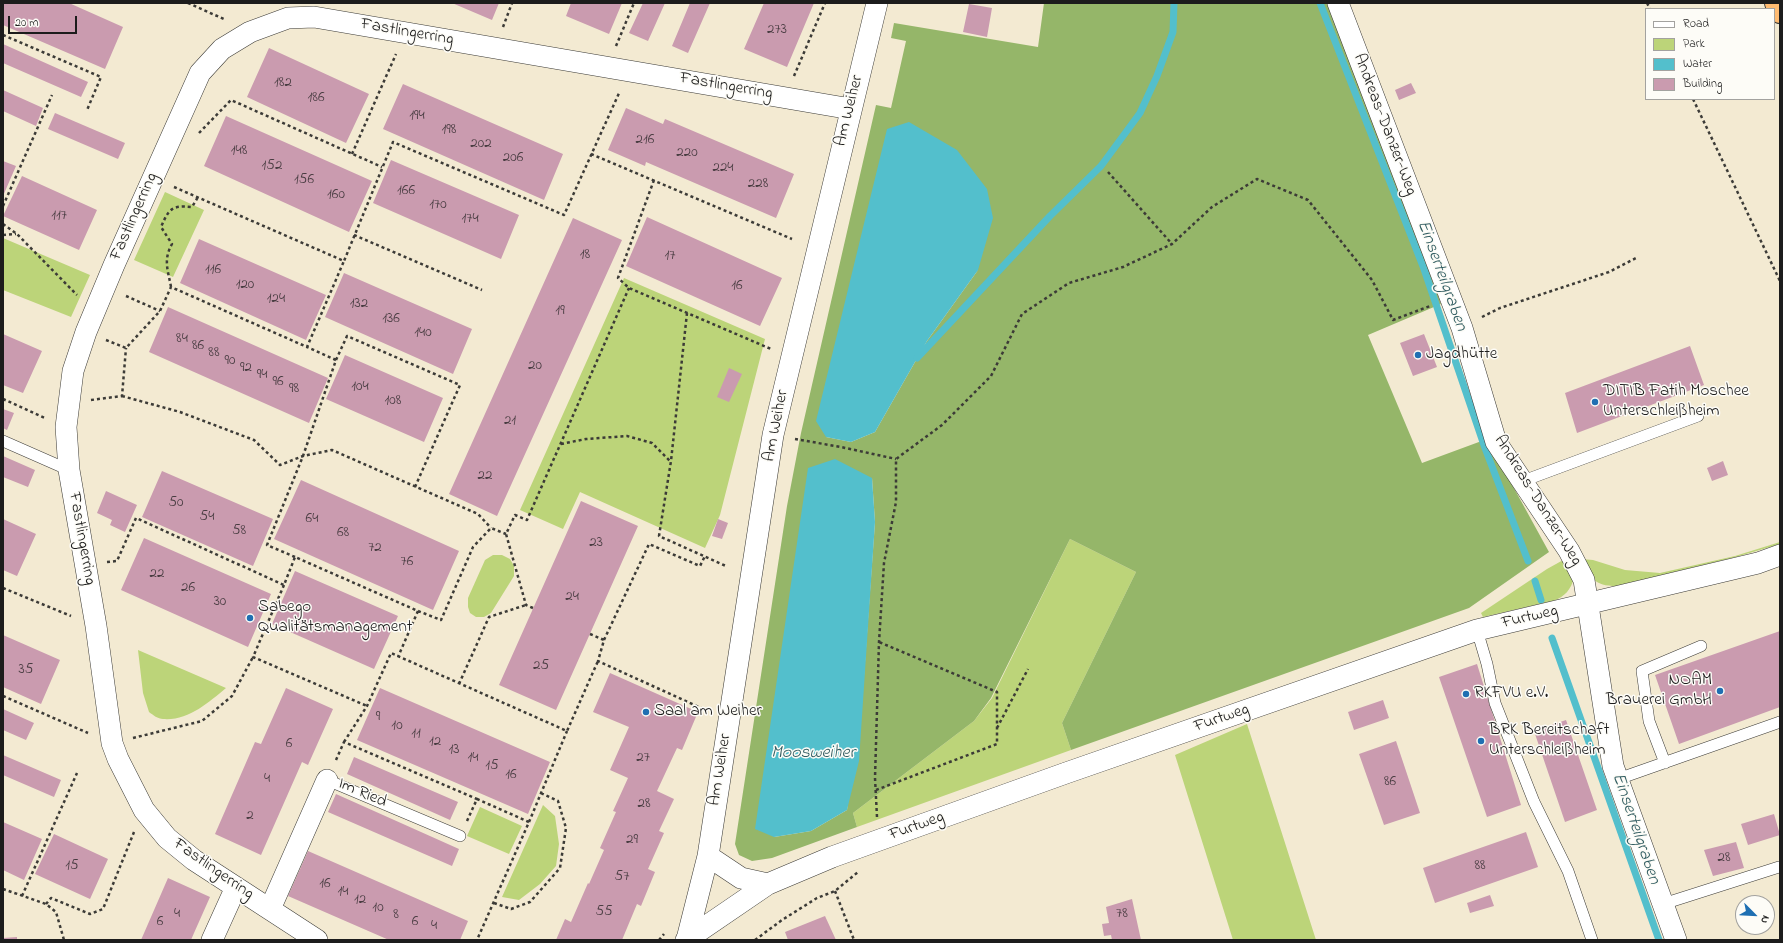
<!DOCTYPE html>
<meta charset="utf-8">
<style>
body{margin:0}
#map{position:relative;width:1783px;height:943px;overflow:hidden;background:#f3ead2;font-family:"Indie Flower",sans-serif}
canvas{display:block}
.frame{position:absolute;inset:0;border:4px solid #1c1c1c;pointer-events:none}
.legend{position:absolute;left:1645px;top:8px;width:130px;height:92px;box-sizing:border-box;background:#fdfcf7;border:1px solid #a3a29f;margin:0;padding:5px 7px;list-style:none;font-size:12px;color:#1c1c1c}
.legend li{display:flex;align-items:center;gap:8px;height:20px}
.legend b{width:20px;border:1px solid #a3a29f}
.north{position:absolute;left:1735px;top:895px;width:40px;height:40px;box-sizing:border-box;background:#fdfcf7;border:1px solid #a3a29f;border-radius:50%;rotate:114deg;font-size:11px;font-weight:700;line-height:16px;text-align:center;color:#1c1c1c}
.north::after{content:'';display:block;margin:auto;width:14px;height:18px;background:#1f6fb2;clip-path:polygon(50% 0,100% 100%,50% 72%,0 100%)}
.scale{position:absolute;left:8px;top:16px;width:69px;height:18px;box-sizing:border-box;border:2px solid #1c1c1c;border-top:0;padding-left:5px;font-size:12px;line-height:14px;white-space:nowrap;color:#1c1c1c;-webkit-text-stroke:3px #fdfcf7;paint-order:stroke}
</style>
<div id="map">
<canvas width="1783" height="943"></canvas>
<div class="frame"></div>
<ul class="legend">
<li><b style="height:5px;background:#fff"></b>Road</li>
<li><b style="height:11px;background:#bcd479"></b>Park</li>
<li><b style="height:11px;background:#53bfcc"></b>Water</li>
<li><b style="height:11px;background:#ca9baf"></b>Building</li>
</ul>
<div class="north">N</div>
<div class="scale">20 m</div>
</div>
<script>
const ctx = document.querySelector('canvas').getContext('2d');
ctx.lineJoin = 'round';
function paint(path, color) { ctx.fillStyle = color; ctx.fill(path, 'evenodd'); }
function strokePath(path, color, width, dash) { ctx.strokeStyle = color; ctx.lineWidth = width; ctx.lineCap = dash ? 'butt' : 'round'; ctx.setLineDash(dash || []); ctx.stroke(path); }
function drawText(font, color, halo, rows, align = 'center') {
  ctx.font = font + ' "Indie Flower",sans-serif'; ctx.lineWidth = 3; ctx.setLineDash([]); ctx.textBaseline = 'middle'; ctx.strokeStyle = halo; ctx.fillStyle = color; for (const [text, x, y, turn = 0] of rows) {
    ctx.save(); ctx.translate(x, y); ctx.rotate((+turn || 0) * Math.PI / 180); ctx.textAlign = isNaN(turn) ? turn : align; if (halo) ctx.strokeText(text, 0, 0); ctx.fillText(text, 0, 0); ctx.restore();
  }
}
paint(new Path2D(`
 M165 192 204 210 173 277 134 260Z
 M3 238 90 275 71 317 3 290Z
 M624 278 765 339 720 515 705 548 580 492 563 529 520 510Z
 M1070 539 1136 572 1062 723 1071 750 857 827 853 813 974 721 992 698Z
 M1780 542V544L1736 557 1617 586C1593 586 1592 578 1581 559L1593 560 1625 570 1660 573 1735 556Z
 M493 555H502L510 559 514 566V576L491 613 484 617H476L470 613 468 607V598L485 560Z
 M1565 559 1574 578C1571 589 1565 597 1553 601L1483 617 1481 613 1547 569Z
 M138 650 226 688C208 703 188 721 163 719 158 719 153 715 149 712L143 693Z
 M1247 724 1316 940H1233L1175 755Z
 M543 805 555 816 559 844 556 866 540 884 519 900 502 897Z
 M480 807 522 826 509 854 467 836Z`), '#bcd479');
paint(new Path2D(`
 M1044 3H1331L1441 304 1368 335 1422 463 1487 439 1549 552 1469 608 1071 750 1062 723 1136 572 1070 539 991 698 974 721 853 813 857 827 772 858 752 861 739 855 735 844 787 506 801 433 876 105 891 108 906 41 891 38 894 23 1038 47ZM978 270 927 341 875 432 851 442 826 437ZM872 478 875 522 864 676 847 810 811 831 774 837Z`), '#95b669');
paint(new Path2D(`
 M909 122 957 150 987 189 993 218 978 270 927 341 875 432 851 442 826 437 816 421 887 129Z
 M835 459 872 478 875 522 859 761 847 810 811 831 774 837 755 829 808 468Z`), '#53bfcc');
strokePath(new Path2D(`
 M1320 3 1424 269 1485 448 1528 561
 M917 358 1050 216 1101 166 1140 113 1157 76 1173 32 1174 3
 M1535 581 1541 600
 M1552 638 1659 940`), '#53bfcc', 7);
paint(new Path2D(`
 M3 3H69L123 27 105 69 3 25Z
 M452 3H499L492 20Z
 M571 3H622L609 34 566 16Z
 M643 3H665L648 41 629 33Z
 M690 3H710L688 53 672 46Z
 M764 3H814L787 67 744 49Z
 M969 4 992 8 987 37 963 32Z
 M3 44 88 82 81 97 3 63Z
 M269 48 369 94 346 143 247 97Z
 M1411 83 1416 93 1399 100 1395 90Z
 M403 84 563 154 544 200 383 129Z
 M3 90 43 108 36 126 3 111Z
 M626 108 663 124 665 119 794 174 776 218 646 162 645 166 608 150Z
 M55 113 125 143 118 159 48 129Z
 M226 116 372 181 349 232 204 166Z
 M391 160 519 215 501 259 373 203Z
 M3 161 16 166 3 196Z
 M22 176 97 210 79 250 3 216Z
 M647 217 782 278 760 326 626 266Z
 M573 218 622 240 497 516 449 494Z
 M199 239 326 295 306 340 180 283Z
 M344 273 472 329 453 374 325 317Z
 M168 307 328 378 309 423 149 352Z
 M3 334 42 351 23 393 3 385Z
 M1424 334 1437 367 1413 376 1400 343Z
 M1690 346 1704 385 1577 433 1565 393Z
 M345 355 443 398 424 442 326 399Z
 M729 368 742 374 729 402 717 397Z
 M3 409 14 413 7 430 3 428Z
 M3 456 35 470 28 487 3 477Z
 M1723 461 1728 475 1712 481 1707 468Z
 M162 471 273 519 253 566 142 517Z
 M301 480 459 551 433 610 274 539Z
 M106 491 137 505 125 532 110 525 112 520 97 513Z
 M581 501 638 526 556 710 499 685Z
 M3 519 36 534 17 576 3 570Z
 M718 519 728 523 722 539 712 536Z
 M144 538 271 594 248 647 121 590Z
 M295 571 398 616 374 669 272 624Z
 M1780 631V707L1679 744 1655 675Z
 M3 635 60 660 41 704 3 687Z
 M1477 664 1521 805 1487 817 1439 677Z
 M610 673 698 712 682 750 677 748 657 791 674 799 659 831 664 833 648 869 655 872 641 906 637 904 622 940H556L565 919 571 922 588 883 589 884 604 850 600 848 616 812 613 811 628 778 610 770 629 727 593 712Z
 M286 688 333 709 308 765 302 762 261 855 215 834 255 742 261 744Z
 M380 688 550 762 528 814 357 740Z
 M1383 700 1389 718 1354 730 1348 712Z
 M3 709 34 723 26 740 3 730Z
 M1566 720 1597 810 1565 822 1534 731Z
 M1396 741 1420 813 1384 825 1359 754Z
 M3 755 61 780 54 797 3 775Z
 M354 757 458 802 450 820 347 774Z
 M336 794 459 849 452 866 328 812Z
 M1774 814 1780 835 1748 845 1741 824Z
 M3 822 42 839 24 880 3 870Z
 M1526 832 1538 867 1435 903 1423 868Z
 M54 834 108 859 90 899 35 874Z
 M1736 842 1744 868 1713 876 1704 850Z
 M308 851 468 921 460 940H389L288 896Z
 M168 878 210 897 194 933 191 940H141Z
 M1490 895 1494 906 1470 913 1467 903Z
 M1132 899 1141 940H1112L1111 935 1104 936 1102 924 1109 923 1106 907Z
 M825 916 836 940H788L785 932Z
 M17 937V940H3V938Z`), '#ca9baf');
const lane = new Path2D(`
 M3 441 69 470
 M1523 481 1698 416
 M1477 630 1487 664 1495 703 1534 802 1568 871 1592 940
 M1665 763 1649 721 1642 671 1701 646
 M1618 779 1780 722
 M327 780 460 836
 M1663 904 1779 867`);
const street = new Path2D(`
 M1338 3 1462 328 1496 442 1569 551 1584 580 1613 766 1676 940
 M708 856 741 878 768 884
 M270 909 327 780
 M687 939 708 856 773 435 877 3
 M212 940 236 887
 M317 940 194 860 167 838 144 810 118 759 112 743 96 626 69 470 66 427 73 371 86 332 114 265 200 73 222 49 250 32 288 18 314 17 851 109
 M686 940 768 884 832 857 1066 773 1477 630 1758 563 1780 555`);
const highway = new Path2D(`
 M1776 3 1780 12`);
strokePath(lane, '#3c3b37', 12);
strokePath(street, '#3c3b37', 22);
strokePath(highway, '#3c3b37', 24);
strokePath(new Path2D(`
 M188 3 226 20
 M1647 3 1650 9
 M503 27 512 3
 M3 35 101 77 87 110
 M616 46 634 3
 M794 76 825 3
 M1693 99 1780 281
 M199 133 231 100 382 167
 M352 154 396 54
 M591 154 792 239
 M1108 172 1172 244
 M654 180 618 278 629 288 771 349
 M174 187 344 261 393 142 564 215 620 91
 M3 206 52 95
 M3 224 17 234 77 295
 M3 235 16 234
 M354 235 482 290
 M171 287C168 270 163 260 172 244L161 227C169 209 171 205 192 207L198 197
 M126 296 160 311
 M687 313 671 461 659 536 726 566
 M1482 317 1500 308 1609 272 1636 258
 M106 340 126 348 160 311 171 287 307 347 344 261
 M336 360 347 336 460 385 415 487
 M122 396 180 412 254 440 280 465 303 456 332 450 478 514 491 528
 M3 399 45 418
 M91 400 122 396 126 348
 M795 439 841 447 896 459
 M561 444 586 439 627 436 652 443 670 461
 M295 557 267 545 303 456 336 360 307 347
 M107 562 117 561 136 518 284 585 295 557 418 611 398 657
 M284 585 253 657 367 706
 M3 588 71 616
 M533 608 526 605 506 534 515 515 527 520 629 288
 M418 611 441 620 473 547 491 528 506 534
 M590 634 604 640 598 661 703 709
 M604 640 649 544 700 566 705 556
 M459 684 489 617 526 605
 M3 696 88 733
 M997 728 1028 669
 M133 738 202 721 232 696 253 657
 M344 742 367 706 391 653 567 731 598 661
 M336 760 344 742 477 799
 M876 790 997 744V692L879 642
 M877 817 875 778 879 642 884 563 896 502V459L942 425 991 376 1022 314 1069 283 1123 267 1172 244 1212 207 1257 179 1308 200 1372 280 1393 320 1430 306
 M467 821 477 799 529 822 477 940
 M529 822 567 731
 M3 889 46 904 56 912 64 940
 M835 891 854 940
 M22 896 77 773
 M494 903 511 909 530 902 560 868 566 828 558 801 541 793
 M46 904 51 898 90 914 103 909 134 832
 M659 940 664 934
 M755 940 782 920 817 898 835 891 858 872`), '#3c3b37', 2.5, [3, 3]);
strokePath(lane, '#fff', 11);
strokePath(street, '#fff', 21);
strokePath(highway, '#ffbb71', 22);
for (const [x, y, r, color] of [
 [1418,355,4,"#1f6fb2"],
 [1595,402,4,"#1f6fb2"],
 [250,618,4,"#1f6fb2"],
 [1720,691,4,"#1f6fb2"],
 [1466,694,4,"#1f6fb2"],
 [646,712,4,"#1f6fb2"],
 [1481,741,4,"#1f6fb2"]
]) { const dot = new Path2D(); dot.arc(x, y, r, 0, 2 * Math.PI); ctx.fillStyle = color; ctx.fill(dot); strokePath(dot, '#fdfcf7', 1.5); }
drawText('15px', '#483c41', null, [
 ["273",777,31],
 ["182",283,84],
 ["186",316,99],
 ["194",417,117],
 ["198",449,131],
 ["216",645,141],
 ["202",481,145],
 ["148",239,152],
 ["220",687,154],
 ["206",513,159],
 ["152",272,167],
 ["224",723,169],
 ["156",304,181],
 ["228",758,185],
 ["166",406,192],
 ["160",336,196],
 ["170",438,206],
 ["117",59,217],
 ["174",470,220],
 ["18",585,256],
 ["17",670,257],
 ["116",213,271],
 ["120",245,286],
 ["16",737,287],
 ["124",276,300],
 ["132",359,305],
 ["19",560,312],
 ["136",391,320],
 ["140",423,334],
 ["84",182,340],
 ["86",198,347],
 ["88",214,354],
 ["90",230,362],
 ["20",535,367],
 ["92",246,369],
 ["94",262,376],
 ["96",278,383],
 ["104",360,388],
 ["98",294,390],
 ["108",393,402],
 ["21",510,422],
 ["22",485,477],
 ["50",176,504],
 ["54",207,518],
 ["64",312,520],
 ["58",239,532],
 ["68",343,534],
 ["23",596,544],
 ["72",375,549],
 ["76",407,563],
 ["22",157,575],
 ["26",188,589],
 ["24",572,598],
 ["30",220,603],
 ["25",541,667],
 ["35",26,671],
 ["9",378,718],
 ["10",397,727],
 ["11",416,735],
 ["12",435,743],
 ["6",289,745],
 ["13",454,751],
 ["14",473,759],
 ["27",643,759],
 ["15",492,767],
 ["16",511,776],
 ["4",267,780],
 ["86",1390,783],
 ["28",644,805],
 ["2",250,817],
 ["29",632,841],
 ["28",1724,859],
 ["15",72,867],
 ["88",1480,867],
 ["57",622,878],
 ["16",325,885],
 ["14",343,893],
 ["12",360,901],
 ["10",378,909],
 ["55",604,913],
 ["4",177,915],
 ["78",1122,915],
 ["8",396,916],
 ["6",160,923],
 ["6",415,923],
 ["4",434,927]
]);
drawText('17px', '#1c1c1c', '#fdfcf7', [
 ["Fastlingerring",407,33,10],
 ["Fastlingerring",726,87,10],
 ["Am Weiher",850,111,-76],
 ["Andreas-Danzer-Weg",1384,125,69],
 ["Fastlingerring",135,217,-66],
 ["Am Weiher",777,426,-79],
 ["Andreas-Danzer-Weg",1537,501,58],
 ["Fastlingerring",81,539,80],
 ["Furtweg",1530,618,-13],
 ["Furtweg",1222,719,-19],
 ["Am Weiher",721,770,-81],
 ["Im Ried",362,794,23],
 ["Furtweg",917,827,-20],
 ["Fastlingerring",213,870,35]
]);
drawText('17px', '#1c1c1c', '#fdfcf7', [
 ["Jagdhütte",1426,355],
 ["DITIB Fatih Moschee",1603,392],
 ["Unterschleißheim",1603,412],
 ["Sabego",258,608],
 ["Qualitätsmanagement",258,628],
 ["NOAM",1712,681,"right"],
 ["Brauerei GmbH",1712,701,"right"],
 ["RKFVU e.V.",1474,694],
 ["Saal am Weiher",654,712],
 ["BRK Bereitschaft",1489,731],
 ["Unterschleißheim",1489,751]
], 'left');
drawText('italic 18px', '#325d62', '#fdfcf7', [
 ["Einserteilgraben",1441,276,70],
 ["Moosweiher",813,754],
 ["Einserteilgraben",1635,829,71]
]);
</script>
